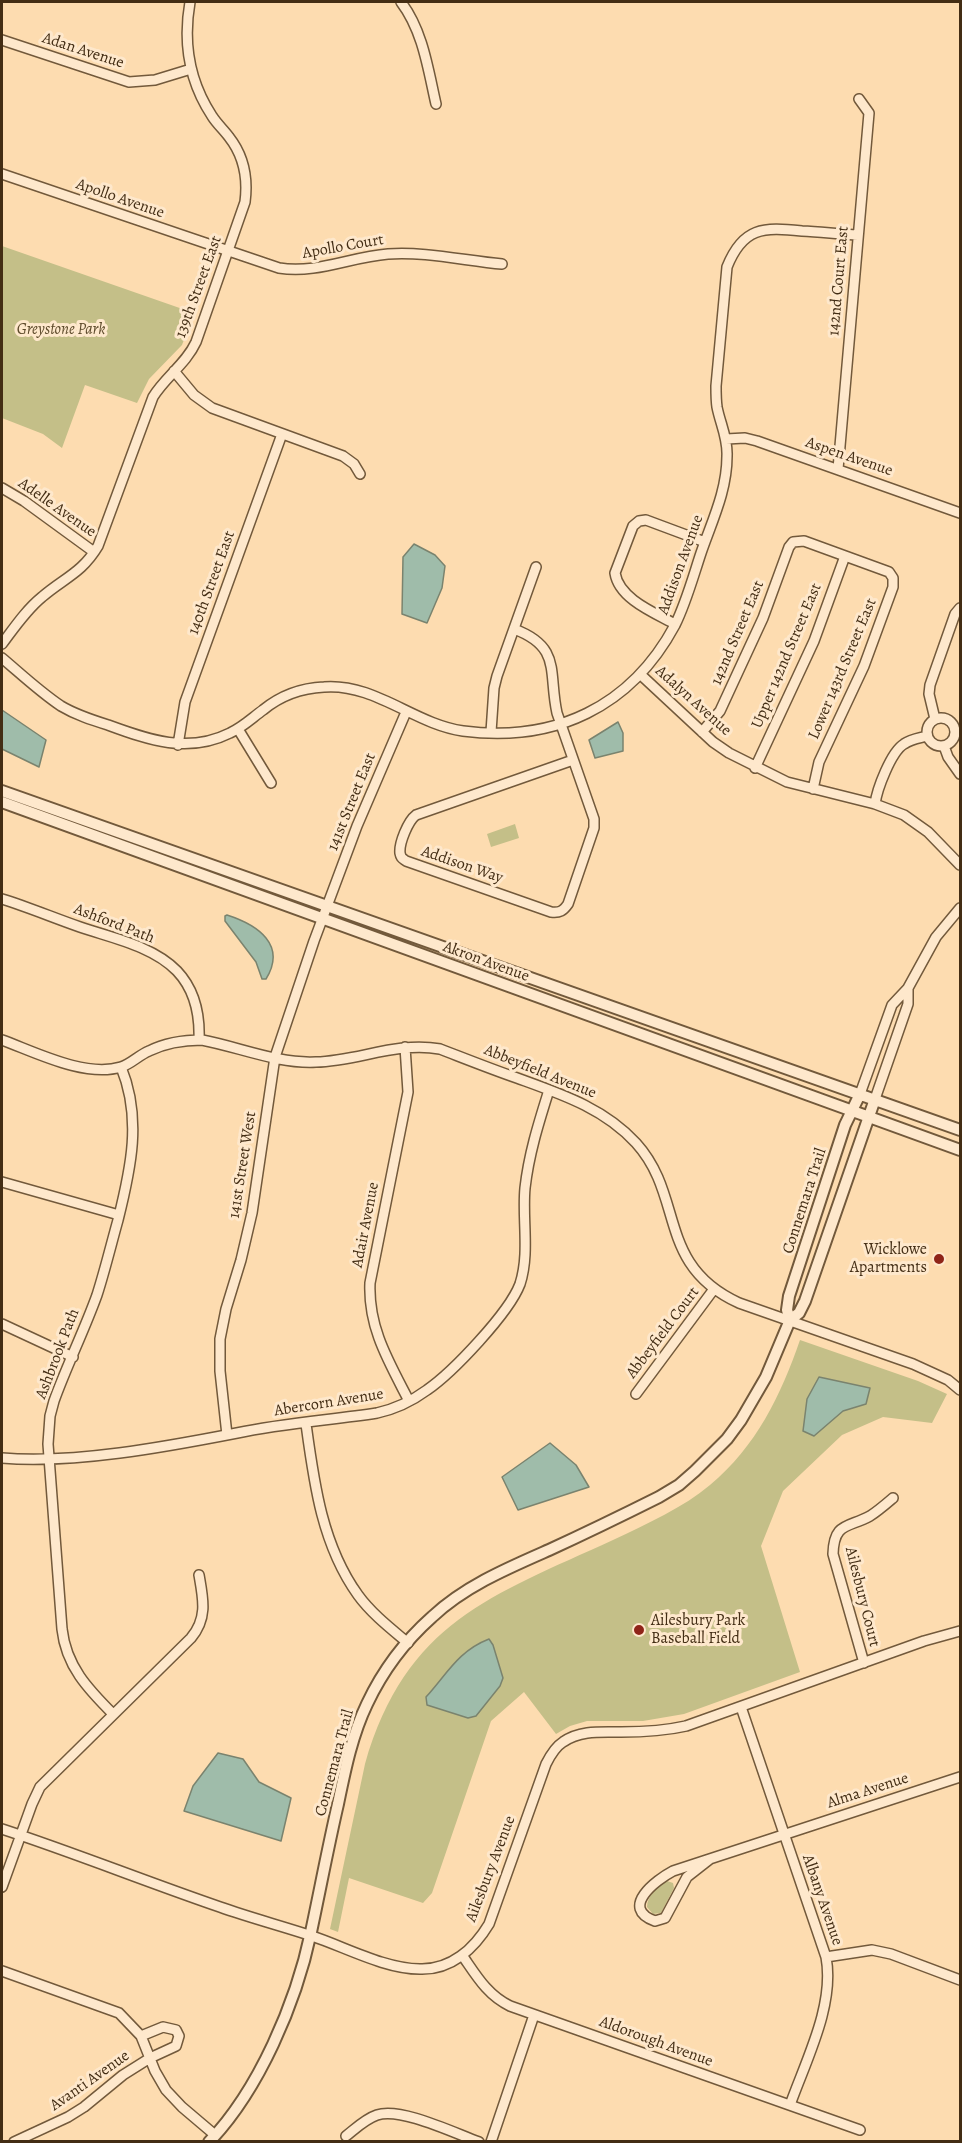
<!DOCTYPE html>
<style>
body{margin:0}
#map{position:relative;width:962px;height:2143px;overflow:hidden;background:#fddcb0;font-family:Alegreya,serif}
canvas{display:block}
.frame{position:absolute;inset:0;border:3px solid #432d14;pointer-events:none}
</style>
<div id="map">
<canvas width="962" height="2143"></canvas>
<div class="frame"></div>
</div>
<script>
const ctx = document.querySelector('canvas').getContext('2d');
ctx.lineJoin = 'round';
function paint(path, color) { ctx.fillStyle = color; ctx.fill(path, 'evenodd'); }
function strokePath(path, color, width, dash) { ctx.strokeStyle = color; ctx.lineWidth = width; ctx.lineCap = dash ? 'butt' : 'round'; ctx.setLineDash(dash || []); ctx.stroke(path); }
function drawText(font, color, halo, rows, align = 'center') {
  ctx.font = font + ' Alegreya,serif'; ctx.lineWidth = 6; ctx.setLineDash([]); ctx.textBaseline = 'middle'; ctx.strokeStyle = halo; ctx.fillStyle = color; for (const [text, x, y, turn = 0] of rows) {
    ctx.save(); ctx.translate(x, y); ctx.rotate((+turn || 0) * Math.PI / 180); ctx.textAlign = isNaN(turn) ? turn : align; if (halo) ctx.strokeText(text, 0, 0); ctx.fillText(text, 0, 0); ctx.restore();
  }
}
paint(new Path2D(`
 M2 246 194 313 182 345 149 379 137 403 85 385 62 448 43 434 2 418Z
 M515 824 519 838 491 847 487 834Z
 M800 1340 918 1381 947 1394 932 1423 883 1417 842 1435 783 1491 761 1546 800 1672 684 1714 643 1721H587L570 1726 556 1734 524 1692 491 1721 432 1893 423 1903 349 1878 338 1932 330 1929 365 1764C406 1622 491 1596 613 1540 647 1524 684 1507 710 1485 756 1447 781 1395 800 1340Z
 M667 1881 673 1883 674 1888 661 1913 653 1914 647 1907C647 1896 657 1887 667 1881Z`), '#c4bf88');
const water = new Path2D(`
 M414 544 435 555 445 566 442 588 427 623 402 614 403 557Z
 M2 710 46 740 39 767 2 749Z
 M618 722 623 733V751L595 758 589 740Z
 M227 915C258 925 287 945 266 979H262L256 962 225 921V916Z
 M819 1377 870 1388 866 1404 843 1411 814 1436 803 1431 807 1399Z
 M550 1443 576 1465 589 1487 518 1510 502 1477Z
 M489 1639 493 1645 503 1678 500 1686 476 1716 468 1718 427 1705 426 1697C447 1674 458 1651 489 1639Z
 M218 1753 243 1759 259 1782 291 1798 281 1841 184 1811 193 1786Z`);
paint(water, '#9fbcaa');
strokePath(water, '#7a836e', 1.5);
const minor = new Path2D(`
 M401 2C423 31 428 69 436 104
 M2 40 129 82 155 80 191 69
 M2 174 279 268C317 274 350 257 388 254 423 251 467 261 502 264
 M174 371 194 395 212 408 343 456 354 464 360 474
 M726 439 745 438 757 441 960 513
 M838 469 869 113 859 99
 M2 488 24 501 94 552
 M675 624C655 613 619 599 615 573L633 526 639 521 646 520 705 542
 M514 629C562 647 548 672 557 713L594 819V828L568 904C563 911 560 913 551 912L406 861C402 858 401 858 400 853 399 843 408 821 416 815L573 760
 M2 644C14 628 26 610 42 597 64 578 82 573 98 546L153 397C165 377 186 364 196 342L245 202C248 179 244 156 229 137 224 130 217 124 212 116 189 81 183 42 190 2
 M2 658C21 674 40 692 61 706 76 715 92 720 108 725 149 740 188 754 230 733 243 727 252 718 263 710 280 696 302 688 324 687 375 683 414 724 463 731 555 743 631 707 675 625 686 603 693 577 701 553 712 521 727 491 727 456 728 438 720 423 717 407 716 400 716 393 716 386L727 267C743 227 763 227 802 231 821 232 839 234 858 235
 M641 675 713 742 729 753 787 782 875 804 904 815 928 832 960 865
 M927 732a14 14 0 1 1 28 0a14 14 0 1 1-28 0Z
 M935 719 929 694 930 685 955 614 960 608
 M238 729 271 783
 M491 732 494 688 497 676 536 567
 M702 732 720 711 738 672 763 618 789 547 793 542 804 541 889 572 893 578V587L864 666 819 762 813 789
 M178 745 185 702 282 434
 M944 746 948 757 960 774
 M755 768 814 641 845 556
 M875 804C877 789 891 752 904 744 911 739 920 738 927 736
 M2 899C28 907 54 918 80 927 112 938 153 946 177 971 195 990 200 1015 199 1040
 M2 1040C35 1052 85 1078 121 1067 131 1064 139 1055 149 1051 165 1043 184 1040 202 1040 239 1047 278 1064 316 1062 358 1061 398 1041 440 1049 466 1059 491 1069 517 1078 561 1094 604 1108 636 1143 685 1197 656 1265 739 1303L913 1364 948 1380 960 1390
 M405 1047 408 1092 370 1283C368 1328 389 1362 409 1401
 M860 1094 892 1005 908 988 936 937 960 908
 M875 1099 908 1004V988
 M2 1182 119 1215
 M2 1324 73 1357
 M636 1394 714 1289
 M306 1424C314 1483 322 1545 358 1595 371 1613 390 1628 408 1643
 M227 1435 220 1371V1339L226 1309 241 1260 252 1213 275 1057 314 941 357 826 406 712
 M2 1458C74 1464 165 1447 237 1433 283 1423 331 1420 377 1413 395 1409 412 1401 427 1390 453 1372 509 1313 520 1284 530 1253 522 1219 525 1188 529 1153 539 1122 549 1090
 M864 1663 833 1554C834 1522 848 1528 870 1516 878 1511 886 1504 893 1498
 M741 1707 826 1957C835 2005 806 2060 790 2105
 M113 1714C88 1689 66 1666 62 1629L48 1444 50 1416 54 1401C67 1365 84 1331 97 1295 105 1270 111 1245 118 1220 131 1168 142 1118 121 1067
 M2 1829C75 1853 147 1882 220 1907 251 1918 282 1926 312 1936 345 1947 385 1969 420 1969 451 1970 474 1949 489 1924L546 1764C550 1756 555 1747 563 1742 580 1730 601 1732 621 1732 643 1732 664 1731 686 1726L924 1641 960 1631
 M710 1859 687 1877 665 1918 655 1921C619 1908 656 1880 673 1871L960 1777
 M2 1887 32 1804 40 1787 191 1638C208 1618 203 1598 199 1575
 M462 1955C476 1975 487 1995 510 2006L860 2130
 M826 1957 872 1950 891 1954 960 1980
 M2 1971 119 2013 141 2036 155 2071 166 2090 182 2107 215 2135
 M346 2136C355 2129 365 2119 377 2115 401 2107 454 2133 479 2142
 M14 2142 68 2117 84 2107 123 2075 150 2058 176 2046 179 2036 176 2030 163 2027 141 2036
 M491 2142 534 2015`);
const tertiary = new Path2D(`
 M2 791 960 1130
 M2 802 960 1150
 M790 1320 787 1310 789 1296 845 1125 860 1094
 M209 2142C259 2090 296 2003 311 1932 320 1890 328 1847 338 1804 345 1770 352 1735 367 1704 382 1672 405 1641 432 1617 465 1586 508 1568 549 1550 586 1533 623 1515 659 1497L679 1485 695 1471 727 1439 741 1420 766 1377 790 1320 799 1313 805 1301 875 1099`);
strokePath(minor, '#72593b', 12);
strokePath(tertiary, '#72593b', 14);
strokePath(minor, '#fee8cc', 9);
strokePath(tertiary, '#fee8cc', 10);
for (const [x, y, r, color] of [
 [939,1259,6,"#8f2418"],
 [639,1630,6,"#8f2418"]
]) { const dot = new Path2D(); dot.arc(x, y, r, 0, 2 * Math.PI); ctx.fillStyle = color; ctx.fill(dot); strokePath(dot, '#fee8cc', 2); }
drawText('16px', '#432d14', '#fee8cc', [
 ["Adan Avenue",83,51,18],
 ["Apollo Avenue",120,199,19],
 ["Apollo Court",343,247,-10],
 ["142nd Court East",839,281,-85],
 ["139th Street East",199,287,-70],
 ["Aspen Avenue",849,457,19],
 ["Adelle Avenue",57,508,35],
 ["Addison Avenue",681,565,-70],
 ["140th Street East",212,583,-70],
 ["142nd Street East",738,633,-67],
 ["Upper 142nd Street East",787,656,-67],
 ["Lower 143rd Street East",843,669,-67],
 ["Adalyn Avenue",693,701,42],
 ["141st Street East",352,802,-68],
 ["Addison Way",462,865,19],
 ["Ashford Path",114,924,21],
 ["Akron Avenue",486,962,20],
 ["Abbeyfield Avenue",540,1072,22],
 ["141st Street West",243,1165,-81],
 ["Connemara Trail",805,1201,-72],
 ["Adair Avenue",366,1225,-79],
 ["Abbeyfield Court",663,1333,-53],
 ["Ashbrook Path",58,1354,-69],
 ["Abercorn Avenue",329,1403,-9],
 ["Ailesbury Court",862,1597,76],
 ["Connemara Trail",335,1763,-75],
 ["Alma Avenue",868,1791,-18],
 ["Ailesbury Avenue",491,1869,-69],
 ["Albany Avenue",822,1900,71],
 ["Aldorough Avenue",656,2042,20],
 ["Avanti Avenue",90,2081,-35]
]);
drawText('italic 16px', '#5d4a2b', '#fee8cc', [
 ["Greystone Park",61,330]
]);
drawText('16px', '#432d14', '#fee8cc', [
 ["Wicklowe",927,1250],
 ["Apartments",927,1268],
 ["Ailesbury Park",651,1621,"left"],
 ["Baseball Field",651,1639,"left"]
], 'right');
</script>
